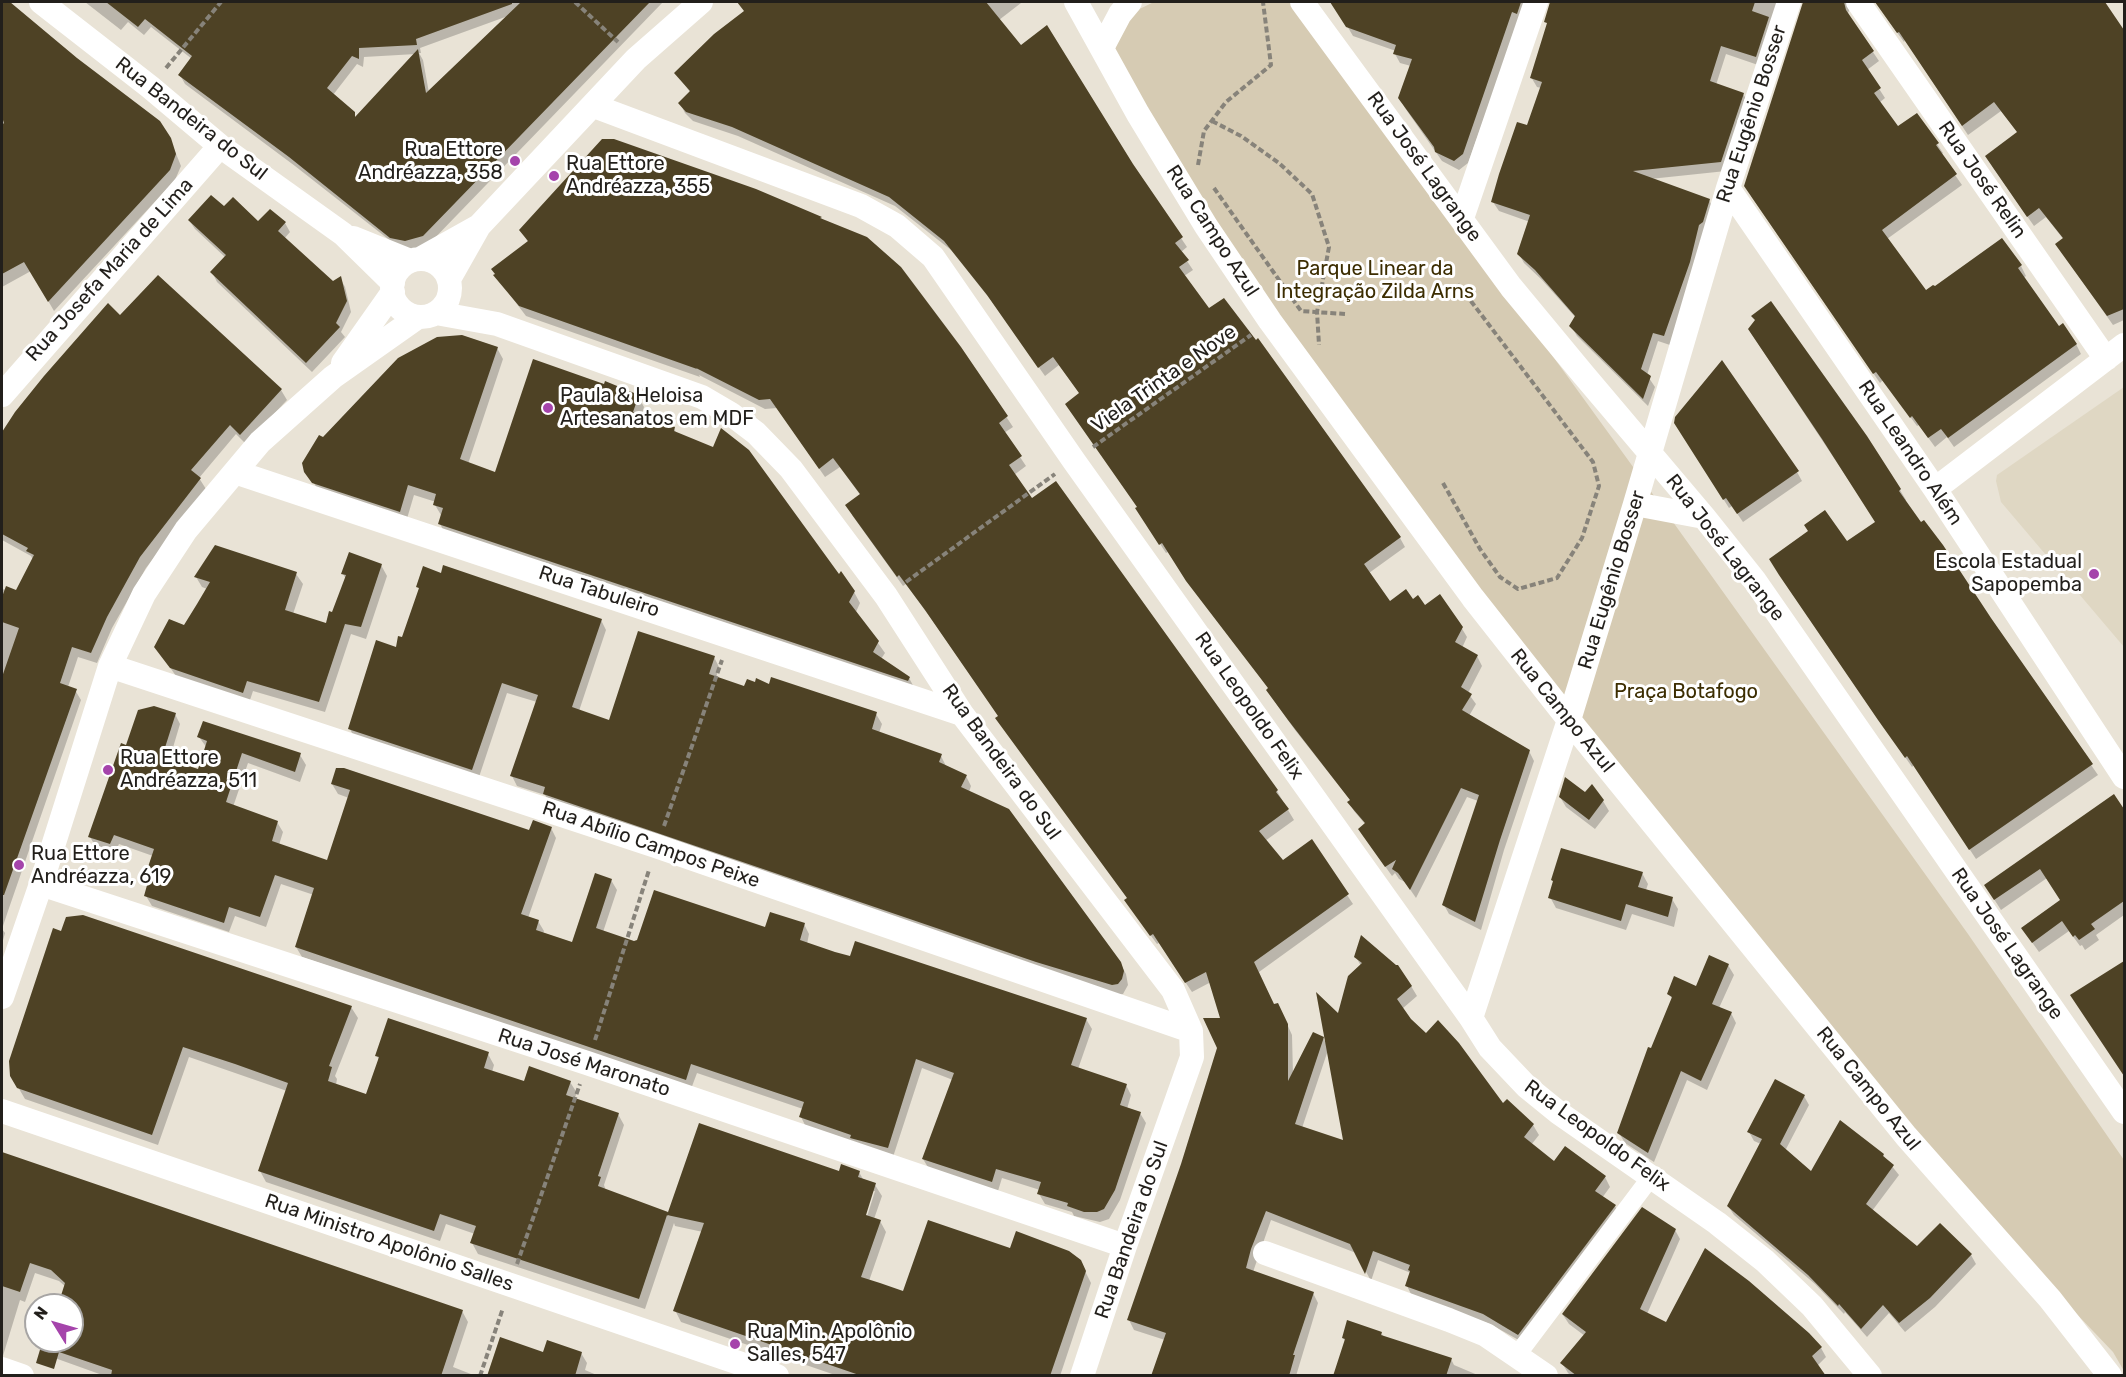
<!DOCTYPE html>
<meta charset="utf-8">
<style>
body{margin:0}
#map{position:relative;width:2126px;height:1377px;overflow:hidden;background:#e9e3d6;font-family:Rubik,sans-serif}
canvas{display:block}
.frame{position:absolute;inset:0;border:3px solid #221f1b;pointer-events:none}
.north{position:absolute;left:24px;top:1293px;width:60px;height:60px;box-sizing:border-box;background:#fff;border:2px solid #a7a5a4;border-radius:50%;rotate:307deg;font-size:16px;font-weight:700;line-height:24px;text-align:center;color:#221f1b}
.north::after{content:'';display:block;margin:auto;width:21px;height:27px;background:#a544ab;clip-path:polygon(50% 0,100% 100%,50% 72%,0 100%)}
</style>
<div id="map">
<canvas width="2126" height="1377"></canvas>
<div class="frame"></div>
<div class="north">N</div>
</div>
<script>
const ctx = document.querySelector('canvas').getContext('2d');
ctx.lineJoin = 'round';
function paint(path, color) { ctx.fillStyle = color; ctx.fill(path, 'evenodd'); }
function strokePath(path, color, width, dash) { ctx.strokeStyle = color; ctx.lineWidth = width; ctx.lineCap = dash ? 'butt' : 'round'; ctx.setLineDash(dash || []); ctx.stroke(path); }
function drawText(font, color, halo, rows, align = 'center') {
  ctx.font = font + ' Rubik,sans-serif'; ctx.lineWidth = 6; ctx.setLineDash([]); ctx.textBaseline = 'middle'; ctx.strokeStyle = halo; ctx.fillStyle = color; for (const [text, x, y, turn = 0] of rows) {
    ctx.save(); ctx.translate(x, y); ctx.rotate((+turn || 0) * Math.PI / 180); ctx.textAlign = isNaN(turn) ? turn : align; if (halo) ctx.strokeText(text, 0, 0); ctx.fillText(text, 0, 0); ctx.restore();
  }
}
paint(new Path2D(`
 M2124 387V647L2001 502 1996 481 1997 475Z`), '#dfd7c3');
paint(new Path2D(`
 M1154 2H1296L1673 522 1968 934 2124 1160V1371L2113 1352 1947 1178 1520 647 1283 324 1192 190 1115 49 1127 15Z`), '#d6cbb3');
paint(new Path2D(`
 M2 2H9L170 139 181 166 175 180 54 311 31 271 2 287Z
 M85 2H555L562 8 569 2H663L428 245 411 250 397 246 295 166 185 84 180 75 192 59 151 27 144 35 128 22 121 30ZM508 16 429 93 423 60 419 53H421L420 48ZM416 54 357 118 333 95 357 64 363 67 364 57Z
 M739 2H1020L1021 3 999 20 1021 47 1132 165 1187 247 1181 252 1193 270 1184 276 1209 310 1256 342 1258 340 1400 538 1405 547 1369 573 1390 603 1413 601 1461 627 1467 637 1462 648 1477 656 1482 666 1468 693 1476 704 1469 716 1529 751 1534 761 1504 850 1481 930 1449 914 1444 905 1478 801 1467 797 1416 898 1405 882 1399 879 1395 873 1392 876 1365 838V824L1354 811 1349 802 1351 801 1295 730 1273 699 1269 689 1168 552 1166 553 1143 518 1080 394 1059 365 1045 376 994 304 951 250 895 206 738 136 693 121 685 113 680 103 690 92 676 73 745 12Z
 M1333 2H1526L1468 163 1459 170 1442 161 1405 108 1400 98 1411 66 1400 63 1395 54 1396 51 1353 36Z
 M1556 2H1784L1761 66 1726 54 1716 85 1743 94 1749 103 1726 171 1650 179 1709 200 1714 210 1670 345 1658 341 1647 375 1655 387 1648 406 1577 336 1571 326 1576 318 1542 280 1524 263 1519 254 1530 222 1499 211 1493 202 1528 127 1541 88 1537 87 1531 77Z
 M1804 2H1851L1852 4 1848 13 1850 18 1879 61 1867 70 1885 98 1879 103 1898 128 1937 144 1943 153 1941 155 1962 185 1887 239 1926 293 2021 266 2026 276 2023 278 2058 328 2076 344 2081 354 1954 447 1947 437 1935 447 1919 425 1917 426 1883 380 1880 383 1751 196Z
 M1875 2H2103L2124 32V320L2113 325 2063 254 2064 240 2046 217 2034 226 1992 166 2018 133 2001 111 1968 135 1905 40 1904 42Z
 M755 190 821 218 960 347 1013 427 1004 433 1026 466 1014 475 1031 500 1277 791 1288 810 1294 820 1265 841 1282 862 1347 895 1353 904 1259 972 1274 1006 1278 1004 1292 1035 1293 1075 1323 1038 1327 1045 1361 966 1356 957 1411 986 1417 996 1402 1009 1410 1020 1503 1106 1507 1101 1533 1125 1539 1135 1531 1145 1554 1163 1605 1177 1610 1187 1602 1198 1615 1206 1620 1216 1524 1343 1490 1324 1412 1296 1407 1286 1411 1273 1378 1260 1371 1281 1356 1253 1271 1220 1253 1272 1313 1293 1318 1303 1296 1376H1152L1165 1340 1134 1330 1129 1320 1182 1164 1219 1047 1222 1020 1211 982 1192 992 1159 943 1157 944 1132 910 1128 899 932 620 906 584 903 586 852 515 861 496 840 467 825 477 777 408 765 409 699 375 700 377 526 316 495 275 528 242 521 230ZM1328 1050 1345 1143 1302 1128Z
 M224 209 258 223H285L290 232 284 239 333 283 340 278 345 287 351 312 341 332 345 337 312 372 217 282 212 272 226 258 195 229 189 220Z
 M120 317 281 390 287 400 246 444 236 434 199 478 206 489 146 568 112 628 97 663 78 657 68 687 75 690 81 700 8 911 2 929 5 933 2 944V589L17 592 33 560 31 556 2 540V435L16 413Z
 M1749 330 1866 437 1900 490 1906 500 1904 501 1990 619 2098 775 1976 859 1914 765 1912 767 1886 730 1846 543 1877 523Z
 M497 348 503 359 468 464 496 474 638 396 644 407 641 417 674 429 677 434 839 576 854 592 860 603 856 612 885 653 881 659 909 678 915 689 446 535 440 524 441 515 435 505 436 502 414 495 406 522 320 493 304 467 324 439Z
 M1681 432 1797 472 1802 481 1743 522 1732 506 1729 508Z
 M381 565 387 576 366 639 351 634 325 712 253 691 249 703 178 679 156 647 185 626 207 589 202 587 196 577 296 574 303 584 293 614 327 625 333 614 346 579 343 574Z
 M418 587 601 620 606 630 579 711 610 722 714 657 719 667 716 678 745 688 770 686 876 714 882 724 879 733 941 756 946 766 966 776 971 786 969 792 1120 963 1126 974 1128 985 1123 994 1118 995 550 803 545 795 517 786 512 776 537 702 507 693 478 780 355 739 350 729 403 639 420 591Z
 M175 714 180 724 169 761 199 771 207 748 199 737 300 755 306 765 300 782 248 763 233 807 277 822 283 832 279 845 328 862 349 798 338 794 332 784 530 832 551 828 556 838 528 918 538 921 544 931 543 934 572 944 611 880 617 890 603 932 634 942 804 924 809 934 807 944 834 953 1086 1019 1092 1029 1078 1069 1126 1085 1131 1095 1127 1109 1140 1113 1146 1123 1120 1200 1109 1219 1100 1222 1074 1216 1072 1212 1045 1204 1039 1194 1040 1190 1002 1178 998 1191 929 1169 923 1159 953 1080 922 1068 893 1157 806 1127 801 1117 803 1109 697 1073 691 1089 302 957 296 947 314 895 281 884 266 927 235 916 229 932 152 906 146 896 152 872 149 867 153 856 119 844 115 853 96 847 90 837 127 747Z
 M1586 794 1603 801 1609 811 1595 829 1566 807 1560 797Z
 M2113 796 2124 812V915L2096 935 2099 940 2085 950 2082 945 2080 946 2069 931 2039 952 2029 938 2062 901 2047 878 2001 910 1992 896Z
 M1642 873 1648 884 1646 890 1672 899 1678 909 1674 927 1632 914 1626 930 1556 908 1550 897 1554 883 1552 880Z
 M2124 962V1074L2072 996Z
 M1728 965 1734 975 1719 1008 1731 1013 1736 1023 1707 1090 1687 1080 1654 1162 1625 1143 1619 1133 1673 1000 1669 994 1697 988Z
 M351 1007 358 1018 335 1076 337 1079 336 1085 367 1096 379 1060 377 1056 488 1054 494 1065 492 1072 525 1083 570 1082 577 1093 574 1099 618 1114 624 1125 604 1185 606 1191 667 1213 669 1216 700 1125 840 1173 859 1172 864 1181 875 1185 882 1196 874 1219 880 1221 886 1232 869 1281 904 1293 1011 1250 1080 1261 1091 1283 1060 1376H838L681 1322 675 1310 703 1232 675 1226 674 1223 645 1309 478 1254 472 1243 475 1234 446 1224 440 1241 266 1182 260 1171 287 1091 189 1057 158 1145 25 1099 11 1075ZM872 1191H875L865 1223 862 1222Z
 M1804 1096 1809 1105 1785 1151 1811 1173 1883 1155 1899 1175 1872 1211 1918 1248 1940 1225 1971 1255 1976 1264 1935 1307 1905 1332 1889 1313 1867 1337 1845 1312 1844 1314 1815 1284 1734 1215 1728 1206 1761 1144 1754 1141 1749 1132Z
 M4 1154 462 1311 468 1322 453 1367 476 1376H105L52 1357 47 1341H72V1305H60L66 1287 59 1281 35 1273 25 1302 20 1300 2 1359V1155Z
 M1675 1230 1680 1239 1647 1314 1667 1324 1821 1348 1826 1357 1817 1366 1825 1376H1571L1568 1373 1562 1363 1585 1336 1569 1324 1563 1315Z
 M1381 1333 1384 1337 1451 1359 1454 1365 1480 1376H1334L1346 1342 1343 1338Z
 M544 1353H581L587 1363 585 1370 599 1376H489Z`), '#0003');
paint(new Path2D(`
 M2 2H10L77 58 160 121 171 138 176 154 170 170 48 302 24 262 2 274V125L4 123 2 117Z
 M106 2H512V4L416 39 417 45 359 48V59L352 56 327 88 355 112V117L418 49 426 93 521 2H650L423 236 405 241 390 238 289 157 178 75 192 56 145 19 138 27Z
 M737 2H986L1021 45 1047 25 1133 164 1183 237 1175 243 1189 260 1179 267 1209 308 1224 298 1256 340 1258 338 1401 537 1364 564 1390 601 1406 589 1413 599 1418 595 1425 605 1440 594 1463 627 1455 642 1478 655 1461 687 1472 694 1462 710 1530 750 1500 840 1475 922 1442 905 1479 795 1461 788 1410 890 1398 873 1392 869 1396 860 1385 867 1358 829 1365 823 1347 802 1350 800 1288 720 1266 690 1268 688 1186 581 1162 543 1159 545 1135 508 1137 507 1065 404 1079 393 1053 357 1038 368 987 295 944 241 889 197 732 127 686 112 678 103 690 91 674 73 714 34 744 11Z
 M1330 2H1521L1517 14 1512 12 1463 154 1454 161 1435 152 1434 147 1398 98 1412 59 1393 54 1396 45 1346 27Z
 M1550 2H1755L1752 11 1769 17 1756 57 1721 46 1710 81 1744 93 1721 162 1633 171 1710 199 1703 222 1699 225 1690 262 1664 336 1653 333 1641 369 1651 376 1643 399 1569 326 1575 316 1535 270 1517 254 1530 215 1491 202 1499 174 1517 122 1527 125 1542 82 1530 78 1547 23 1544 22Z
 M1803 2H1844L1846 10 1874 51 1862 60 1881 88 1874 93 1898 126 1917 113 1939 143 1936 145 1957 174 1882 230 1926 290 1933 285 1935 286 2002 238 2022 265 2018 268 2059 326 2063 323 2077 344 1948 438 1941 429 1928 438 1912 416 1910 418 1876 372 1873 374 1744 186Z
 M1875 2H2105L2124 30V309L2107 316 2055 244 2063 238 2039 208 2027 217 1985 156 2017 132 1994 102 1962 126 1899 32 1897 33Z
 M602 139H614L756 189 822 217 820 218 867 237 901 267 961 347 1008 416 999 423 1022 456 1009 465 1032 498 1056 481 1278 790 1276 792 1289 809 1259 831 1283 860 1312 839 1349 894 1254 962 1274 1004 1278 1003 1288 1024V1081L1313 1032 1324 1037 1295 1124 1343 1140 1316 992 1338 1013 1348 976 1362 963 1354 957 1361 935 1396 965H1398L1412 986 1397 999 1411 1019 1426 1033 1438 1020 1459 1043 1503 1103 1507 1099 1534 1124 1524 1137 1554 1161 1565 1146 1606 1176 1595 1191 1616 1205 1518 1335 1483 1314 1405 1286 1410 1271 1408 1270 1410 1265 1373 1251 1365 1274 1350 1244 1266 1211 1251 1249 1246 1268 1314 1292 1293 1355H1295L1289 1376H1151L1166 1333 1127 1320 1181 1164 1217 1048 1203 1018H1220L1206 972 1185 983 1153 934 1150 936 1124 900 1127 898 995 718 998 716 925 610 899 575 897 577 845 505 860 494 833 458 819 469 770 399 759 400 696 368 697 369 519 306 493 275 495 274 491 269 528 241 519 230Z
 M211 195 224 206 233 197 258 221 270 209 286 222 278 231 333 281 341 276 347 301 336 323 340 327 306 363 210 272 226 255 188 220Z
 M158 275 282 389 240 435 230 425 191 470 201 478 140 557 107 617 91 653 72 647 60 683 77 689 4 895H2V677L19 628 2 622V597L6 586 16 590 34 555 26 551 28 548 2 534V432L15 412 44 376 108 303 120 315Z
 M1771 301 1867 436 1901 489 1899 491 1921 522 1924 520 1943 545 1991 618 2093 764 1969 850 1907 756 1905 758 1878 720 1779 575 1769 559 1808 531 1804 525 1825 510 1847 541 1875 522 1822 439 1748 329 1755 320 1751 316Z
 M462 335 498 347 460 459 495 472 533 359 604 384 605 381 639 395 633 412 675 427 674 431 713 447 721 428 749 450 839 574 841 571 855 591 849 602 879 641 873 652 910 677 908 681 438 524 443 508 433 505 436 494 408 485 400 512 312 483 304 472 302 463 319 435 323 437 398 358 437 337Z
 M1722 360 1799 471 1737 514 1726 498 1723 500 1674 423 1675 417Z
 M215 545 297 572 285 610 326 623 329 611 332 612 346 575 341 574 349 552 382 564 361 627 345 624 319 702 247 681 243 693 170 668 154 647 169 619 184 625 197 604 210 582 194 577Z
 M443 565 602 619 572 707 609 720 638 631 715 656 709 674 744 686 747 679 755 682 756 678 769 684 771 677 877 712 872 729 942 754 939 762 967 775 961 787 1009 809 1121 962 1124 971 1122 979 1118 984 1112 985 1036 962 543 794 545 787 510 776 538 695 502 683 472 770 348 729 376 640 396 647 398 636 402 637 419 588 416 587 423 566 441 573Z
 M154 706 176 713 162 757 198 769 207 741 197 737 203 721 301 753 295 772 242 753 226 802 278 821 272 841 327 860 350 790 331 784 336 768H344L529 830 533 820 552 827 521 914 539 920 536 930 572 942 595 873 612 879 596 928 634 941 637 940 654 890 765 927 770 912 805 923 800 940 835 952 850 956 855 941 1087 1018 1071 1065 1127 1084 1120 1105 1141 1112 1115 1190 1104 1209 1097 1212H1084L1067 1206 1068 1203 1037 1194 1041 1182 996 1169 992 1182 922 1159 954 1073 916 1059 888 1148 850 1138 851 1135 799 1117 804 1102 691 1064 686 1080 295 947 314 888 275 875 260 917 229 907 224 923 144 896 151 871V868L148 867 154 849 114 835 110 844 88 837 121 743 126 745 138 710Z
 M1565 777 1585 792 1592 784 1604 800 1589 820 1559 797Z
 M2114 794 2124 809V901L2091 924 2095 929 2079 940 2075 935 2073 937 2062 921 2032 943 2021 928 2060 900 2040 869 1994 900 1984 885Z
 M1561 848 1643 872 1638 887 1673 897 1668 917 1626 904 1621 921 1548 898 1553 881 1551 880Z
 M83 915 352 1006 329 1066 332 1067 328 1081 366 1094 379 1057 375 1056 388 1018 489 1052 484 1068 524 1081 529 1066 571 1081 566 1095 619 1113 598 1176 601 1177 598 1186 668 1212 639 1299 470 1243 476 1226 440 1214 434 1231 258 1171 288 1083 235 1064 183 1047 152 1135 17 1088 10 1076 9 1061 53 928 61 931 66 917Z
 M1709 955 1729 964 1712 1004 1732 1012 1701 1081 1681 1071 1648 1153 1617 1133 1648 1047 1651 1048 1672 997 1667 994 1674 976 1696 986Z
 M2124 961V1076L2070 995Z
 M1775 1079 1805 1095 1780 1144 1811 1171 1840 1120 1884 1154 1883 1156 1894 1165 1866 1204 1917 1246 1940 1223 1972 1254 1930 1298 1899 1323 1883 1305 1861 1329 1839 1304 1838 1306 1808 1275 1727 1206 1762 1139 1747 1132Z
 M699 1123 839 1171 841 1164 860 1171 858 1177 876 1183 866 1215 881 1220 861 1277 880 1283 903 1291 928 1220 1010 1248 1016 1231 1069 1251 1081 1260 1086 1271 1050 1376H862L673 1311 704 1223 667 1215Z
 M2 1152 463 1310 441 1376H111L112 1370 59 1352 54 1369 36 1363 42 1343 45 1344 46 1341H72V1305H58L65 1283 51 1270 30 1263 20 1292 2 1286Z
 M1642 1207 1676 1229 1640 1309 1666 1322 1705 1248 1749 1281 1809 1333 1822 1347 1812 1356 1826 1376H1577L1560 1363 1586 1332 1562 1314Z
 M1347 1320 1382 1332 1381 1335 1452 1358 1446 1376H1333L1345 1339 1342 1338Z
 M500 1337 543 1352 547 1340 582 1352 575 1376H487Z`), '#4e4225');
strokePath(new Path2D(`
 M575 2 618 42
 M166 68 221 2
 M1212 121 1241 136 1279 163 1312 194 1329 247 1317 312 1319 345
 M1198 165 1204 131 1226 102 1271 65 1263 2
 M1214 188 1301 311 1345 314
 M1093 447 1251 335
 M1443 483 1480 549 1500 577 1518 589 1557 578 1582 538 1599 486 1593 462 1458 284
 M906 582 1055 474
 M664 826 722 660
 M595 1040 649 870
 M517 1264 580 1084
 M480 1376 503 1308`), '#87837a', 4, [6, 3]);
strokePath(new Path2D(`
 M1517 1355 1651 1177`), '#fff', 18);
strokePath(new Path2D(`
 M41 2 150 87 220 146 343 234 393 283
 M1076 2 1138 114 1206 226 1270 321 1473 598 1569 720 1906 1136 2050 1299 2110 1376
 M1302 2 1511 287 1583 374 1704 517 1755 581 2124 1112
 M1858 2 2106 359
 M1102 48 1120 14 1130 2
 M594 106 861 206 897 226 933 257 1074 461 1471 1018 1490 1048 1527 1087 1559 1113 1717 1223 1765 1261 1812 1306 1870 1376
 M1728 188 1935 489 2124 777
 M1462 218 1536 2
 M353 238 410 261
 M420 259 479 226
 M392 288a29 29 0 1 1 58 0a29 29 0 1 1-58 0Z
 M449 279 479 226 636 59 701 2
 M436 313 497 324 702 397 731 414 756 433 791 469 886 596 962 714 1173 990 1191 1031 1192 1057 1125 1246 1082 1376
 M343 363 393 292
 M2 395 220 146
 M235 472 962 714
 M1935 489 2124 345
 M1635 504 1704 517
 M110 666 656 846 1191 1031
 M41 884 587 1063 1125 1246
 M2 997 41 884 110 666 144 594 186 530 260 442 333 377 418 317
 M1471 1018 1569 720 1635 504 1728 188 1789 2
 M2 1111 777 1376
 M1265 1253 1449 1320 1486 1335 1546 1376
 M2 1369 22 1376`), '#fff', 24);
for (const [x, y, r, color] of [
 [515,161,6,"#a544ab"],
 [554,176,6,"#a544ab"],
 [548,408,6,"#a544ab"],
 [2094,574,6,"#a544ab"],
 [108,770,6,"#a544ab"],
 [19,865,6,"#a544ab"],
 [735,1344,6,"#a544ab"]
]) { const dot = new Path2D(); dot.arc(x, y, r, 0, 2 * Math.PI); ctx.fillStyle = color; ctx.fill(dot); strokePath(dot, '#fff', 2); }
drawText('20px', '#221f1b', '#fff', [
 ["Rua Eugênio Bosser",1752,114,-72],
 ["Rua Bandeira do Sul",191,119,38],
 ["Rua José Lagrange",1424,167,54],
 ["Rua José Relin",1982,180,55],
 ["Rua Campo Azul",1212,231,57],
 ["Rua Josefa Maria de Lima",110,270,-48],
 ["Viela Trinta e Nove",1164,379,-35],
 ["Rua Leandro Além",1910,453,56],
 ["Rua José Lagrange",1725,548,52],
 ["Rua Eugênio Bosser",1612,580,-73],
 ["Rua Tabuleiro",599,592,18],
 ["Rua Leopoldo Felix",1249,706,55],
 ["Rua Campo Azul",1562,711,51],
 ["Rua Bandeira do Sul",1001,762,54],
 ["Rua Abílio Campos Peixe",651,845,19],
 ["Rua José Lagrange",2007,944,55],
 ["Rua José Maronato",584,1063,18],
 ["Rua Campo Azul",1868,1089,51],
 ["Rua Leopoldo Felix",1597,1136,36],
 ["Rua Bandeira do Sul",1132,1230,-71],
 ["Rua Ministro Apolônio Salles",389,1243,19]
]);
drawText('20px', '#221f1b', '#fff', [
 ["Rua Ettore",503,150,"right"],
 ["Andréazza, 358",503,173,"right"],
 ["Rua Ettore",566,164],
 ["Andréazza, 355",566,187],
 ["Paula & Heloisa",560,396],
 ["Artesanatos em MDF",560,419],
 ["Escola Estadual",2082,562,"right"],
 ["Sapopemba",2082,585,"right"],
 ["Rua Ettore",120,758],
 ["Andréazza, 511",120,781],
 ["Rua Ettore",31,854],
 ["Andréazza, 619",31,877],
 ["Rua Min. Apolônio",747,1332],
 ["Salles, 547",747,1355]
], 'left');
drawText('20px', '#3c2d01', '#fff', [
 ["Parque Linear da",1375,269],
 ["Integração Zilda Arns",1375,292],
 ["Praça Botafogo",1686,692]
]);
</script>
